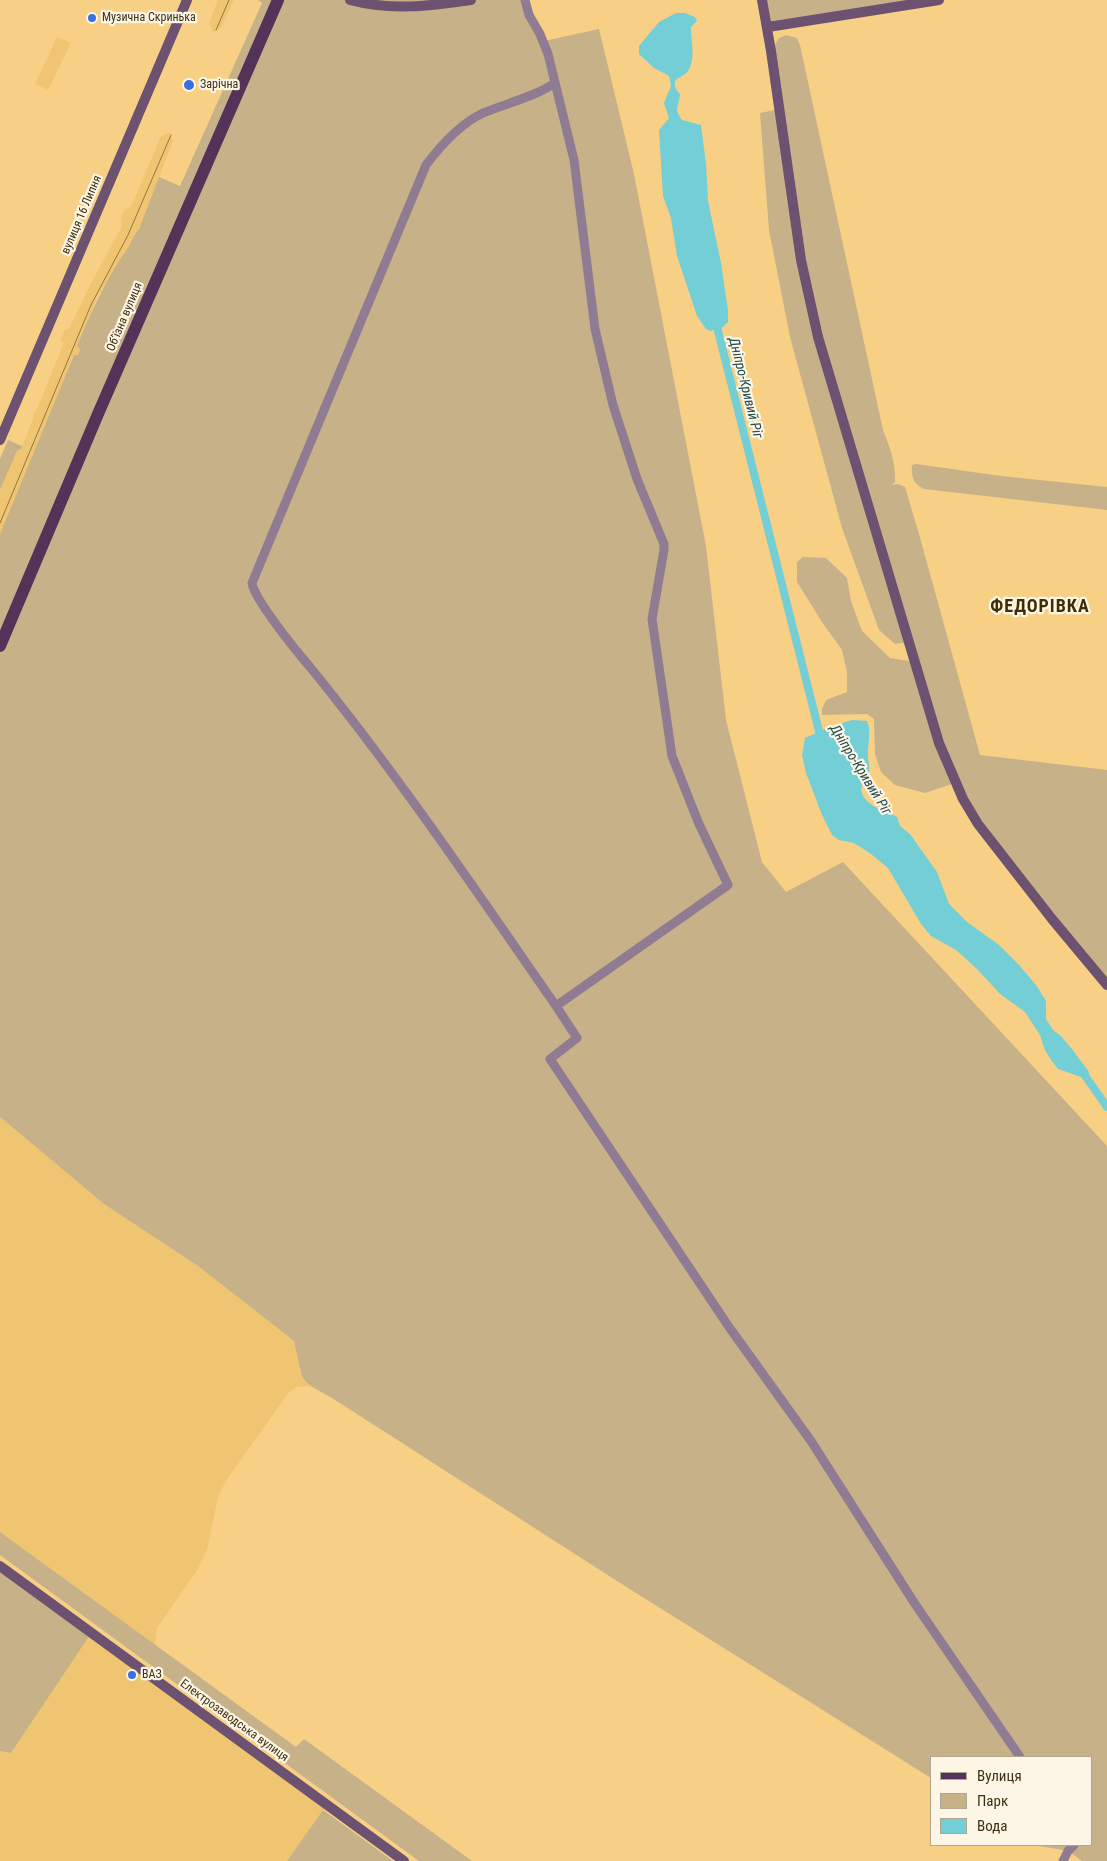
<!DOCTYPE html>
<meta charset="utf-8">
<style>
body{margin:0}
#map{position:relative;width:1107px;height:1861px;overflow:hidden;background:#f7d085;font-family:"Roboto Condensed",sans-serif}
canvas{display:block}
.legend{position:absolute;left:930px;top:1756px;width:162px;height:90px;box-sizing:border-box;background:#fdf6e7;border:1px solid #b1a791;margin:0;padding:6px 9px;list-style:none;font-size:15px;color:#3f3010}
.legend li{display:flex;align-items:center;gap:10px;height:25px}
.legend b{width:25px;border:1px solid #b1a791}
</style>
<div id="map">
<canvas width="1107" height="1861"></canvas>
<ul class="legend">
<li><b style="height:6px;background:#543359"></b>Вулиця</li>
<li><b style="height:14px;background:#c7b189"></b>Парк</li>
<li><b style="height:14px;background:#73ced6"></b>Вода</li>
</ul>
</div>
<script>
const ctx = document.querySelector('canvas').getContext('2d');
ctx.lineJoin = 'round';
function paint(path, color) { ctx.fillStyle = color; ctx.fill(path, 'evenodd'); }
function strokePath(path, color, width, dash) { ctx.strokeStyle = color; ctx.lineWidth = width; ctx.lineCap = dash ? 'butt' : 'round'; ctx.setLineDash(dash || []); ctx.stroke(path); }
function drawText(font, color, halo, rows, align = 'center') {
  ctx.font = font + ' "Roboto Condensed",sans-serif'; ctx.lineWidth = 4.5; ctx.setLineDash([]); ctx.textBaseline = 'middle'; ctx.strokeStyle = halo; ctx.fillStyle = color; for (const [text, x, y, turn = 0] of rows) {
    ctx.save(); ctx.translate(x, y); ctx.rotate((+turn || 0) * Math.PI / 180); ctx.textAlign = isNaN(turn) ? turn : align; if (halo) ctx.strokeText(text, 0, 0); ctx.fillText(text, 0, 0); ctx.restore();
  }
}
paint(new Path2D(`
 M218 0H234L221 28 213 32 209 23Z
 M57 37 71 43 48 90 35 84Z
 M170 132 173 141 139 229 133 236 128 248 99 294 77 346 80 350 78 355H74L0 534V490L17 451 21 449 33 419V414L36 411 64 343 60 340 65 330 69 329 90 285 122 226 121 216 125 209 131 207 161 136Z
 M0 1117 104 1204 198 1266 294 1341 306 1382 314 1388 308 1386 297 1387 289 1392 226 1481 218 1497 207 1550 198 1569 157 1628 155 1645 0 1532Z
 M92 1632 327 1805 287 1861H0V1751L11 1753Z`), '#f0c571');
paint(new Path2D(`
 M258 0H525L544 41 599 29 634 174 706 546 726 720 762 862 786 892 843 862 1107 1146V1861H1082L1068 1851 1034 1845H1091V1757H931V1778L617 1581 332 1398 314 1388 306 1382 302 1376 294 1341 198 1266 104 1204 0 1117V534L74 355H78L80 350 77 346C91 312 106 279 127 249 132 242 133 235 139 229L159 177 180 186 262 3Z
 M762 0H939L768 27Z
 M786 35 797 38 800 45 883 430C890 448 896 463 895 482L892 485 898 484 905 487 919 534 980 755 1107 770V985L1052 919 955 783 925 793 895 785 881 772 875 754 874 719 867 714 822 715V709L826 700 847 692V672L842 650 822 622 797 582V562L803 557 826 558 847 578 851 601 862 631 890 658 915 662 909 642 895 644 879 630 842 528 790 337 769 230 760 113 780 109 771 51 779 38Z
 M8 440 22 446 21 449 17 451 0 490V459Z
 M916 464 1001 476 1107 487V510L924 489C913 483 911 477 912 465Z
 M0 1532 296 1747 304 1739 472 1861H419L0 1555Z
 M0 1566 92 1632 11 1753 0 1751Z
 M323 1810 393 1861H287Z`), '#c7b189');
paint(new Path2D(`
 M676 13H685L695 17 697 21 691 27C691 40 696 59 688 71 685 75 679 77 675 81 674 87 676 90 680 94 679 107 673 108 682 120L701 125 706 164 708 201 721 263 728 310V322L723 327 710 331 706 329 697 316 677 256 671 218 663 196 659 130 669 118 664 103 671 86 669 76 654 68 639 54V46L659 22Z
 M852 720 867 721C872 733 867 744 868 756 868 761 870 767 869 772 865 783 856 787 866 800 874 809 887 811 897 817L900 826 910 834 937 872 949 904 967 922 999 945 1020 966 1036 985 1046 1001V1019L1053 1030 1061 1036 1072 1049 1089 1072 1088 1076 1081 1077 1058 1069 1051 1060 1044 1048 1040 1035 1025 1012 1000 994 978 970 956 950 931 936 921 924 888 868 871 854 854 843 839 840 832 835 822 815 806 773 802 755 805 738 827 728Z`), '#73ced6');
strokePath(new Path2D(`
 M715 319 820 735 823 739
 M1081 1070 1107 1107`), '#73ced6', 8);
strokePath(new Path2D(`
 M525 0 529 15 540 34 548 54 574 160 595 329 613 405 637 479 664 544V550L652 619 672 756 699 824 728 885 556 1006C476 891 398 775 310 667 297 652 254 599 252 583L426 165C441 145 460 124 483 113 507 103 534 97 555 83
 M556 1006 577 1038 550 1059 729 1327 811 1441 915 1604 1020 1757
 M1063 1861 1068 1851 1074 1845`), '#8f7c92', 9);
strokePath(new Path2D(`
 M350 0C391 11 430 6 471 0
 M762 0 771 51 801 260 818 337 939 743 963 799 978 824 1052 919 1107 985
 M768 27 939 0
 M0 440 187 0
 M0 1566 404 1861`), '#6d5170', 10);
strokePath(new Path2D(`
 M0 646 98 414 278 0`), '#543359', 12);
strokePath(new Path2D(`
 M216 30 229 0
 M0 523 91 305 128 235 171 135`), '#8f7643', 1);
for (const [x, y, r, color] of [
 [92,18,5,"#396fdf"],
 [189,85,6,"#396fdf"],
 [132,1675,5,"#396fdf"]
]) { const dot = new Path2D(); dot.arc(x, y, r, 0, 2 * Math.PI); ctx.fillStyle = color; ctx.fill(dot); strokePath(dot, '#fdf6e7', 2); }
drawText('12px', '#3f3010', '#fdf6e7', [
 ["Музична Скринька",102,18],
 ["Зарічна",200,85],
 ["ВАЗ",142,1675]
], 'left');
drawText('12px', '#3f3010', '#fdf6e7', [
 ["вулиця 16 Липня",82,215,-67],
 ["Обʼїзна вулиця",125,317,-67],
 ["Електрозаводська вулиця",234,1721,36]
]);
drawText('italic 14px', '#224c50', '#fdf6e7', [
 ["Дніпро-Кривий Ріг",745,388,76],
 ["Дніпро-Кривий Ріг",860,770,58]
]);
ctx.letterSpacing = '1px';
drawText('bold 18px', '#402e03', '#fdf6e7', [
 ["ФЕДОРІВКА",1040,607]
]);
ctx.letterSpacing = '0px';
</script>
